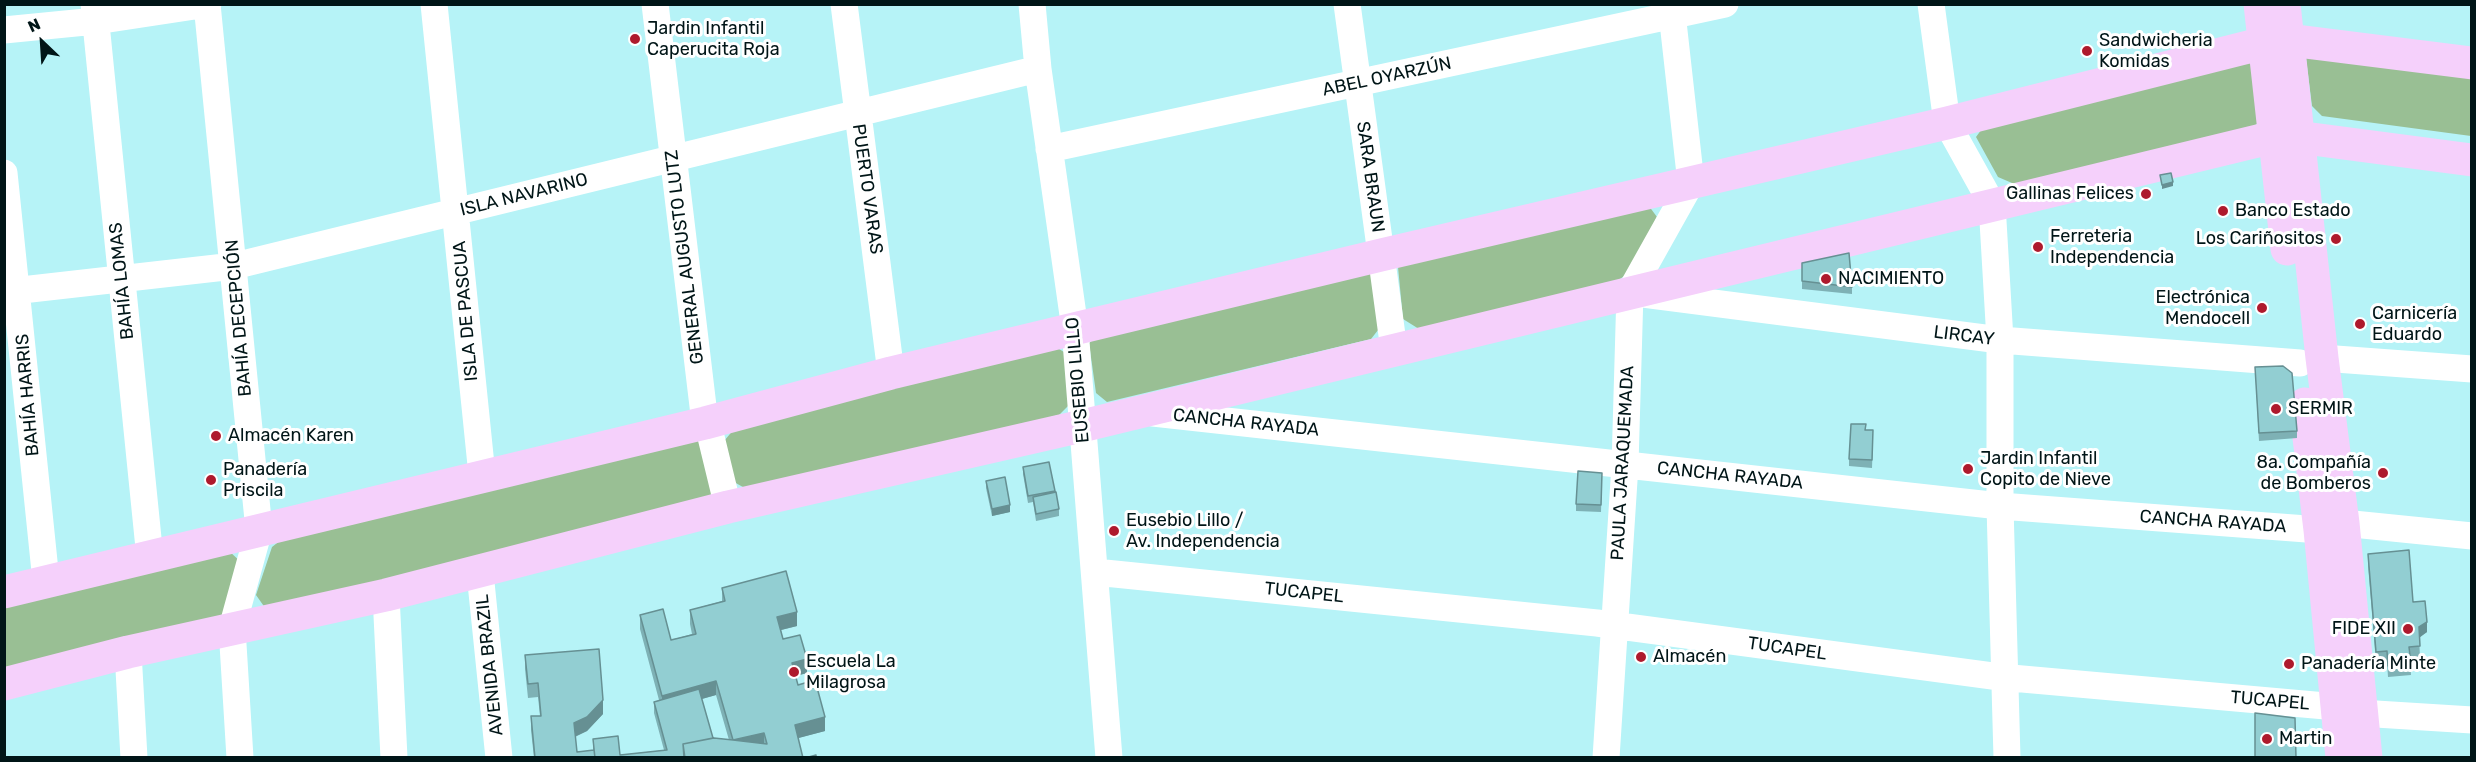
<!DOCTYPE html>
<meta charset="utf-8">
<style>
body{margin:0}
#map{position:relative;width:2476px;height:762px;overflow:hidden;background:#b6f3f7;font-family:Rubik,sans-serif}
canvas{display:block}
.frame{position:absolute;inset:0;border:6px solid #001517;pointer-events:none}
.north{position:absolute;left:12px;top:12px;width:60px;height:60px;-webkit-text-stroke:4px #fff;paint-order:stroke;rotate:335deg;font-size:16px;font-weight:700;line-height:24px;text-align:center;color:#001517}
.north::after{content:'';display:block;margin:auto;width:21px;height:27px;background:#001517;clip-path:polygon(50% 0,100% 100%,50% 72%,0 100%)}
</style>
<div id="map">
<canvas width="2476" height="762"></canvas>
<div class="frame"></div>
<div class="north">N</div>
</div>
<script>
const ctx = document.querySelector('canvas').getContext('2d');
ctx.lineJoin = 'round';
function paint(path, color) { ctx.fillStyle = color; ctx.fill(path, 'evenodd'); }
function strokePath(path, color, width, dash) { ctx.strokeStyle = color; ctx.lineWidth = width; ctx.lineCap = dash ? 'butt' : 'round'; ctx.setLineDash(dash || []); ctx.stroke(path); }
function drawText(font, color, halo, rows, align = 'center') {
  ctx.font = font + ' Rubik,sans-serif'; ctx.lineWidth = 6; ctx.setLineDash([]); ctx.textBaseline = 'middle'; ctx.strokeStyle = halo; ctx.fillStyle = color; for (const [text, x, y, turn = 0] of rows) {
    ctx.save(); ctx.translate(x, y); ctx.rotate((+turn || 0) * Math.PI / 180); ctx.textAlign = isNaN(turn) ? turn : align; if (halo) ctx.strokeText(text, 0, 0); ctx.fillText(text, 0, 0); ctx.restore();
  }
}
paint(new Path2D(`
 M2241 57 2256 64 2264 119 2251 128 2019 186 1998 177 1976 137 1987 122Z
 M2306 58 2471 69V136L2322 116 2312 106Z
 M1646 202 1657 217 1627 274 1613 284 1419 329 1403 319 1398 267Z
 M1367 267 1377 278 1382 325 1371 339 1107 402 1096 393 1089 343 1104 331Z
 M1049 343 1064 352 1072 402 1059 415 750 491 734 482 724 441 735 428Z
 M688 435 702 443 714 490 705 503 268 612 256 595 272 547 286 536Z
 M229 551 243 564 229 616 5 677 4 603Z`), '#99bf94');
strokePath(new Path2D(`
 M94 4 150 558
 M207 4 259 530 232 628 240 758
 M434 4 482 475
 M655 4 705 423 711 437 728 507
 M844 4 891 373
 M1032 4 1038 69 1075 329 1109 758
 M1347 4 1394 350
 M1931 4 1947 123 1992 204 2000 340V506L2007 758
 M4 30 96 21 208 4
 M1049 149 1725 4
 M4 173 46 581
 M4 292 234 266 1038 69
 M1643 294 2000 340 2300 363
 M2322 358 2472 369
 M1153 413 2000 506 2320 530
 M2343 523 2472 536
 M1095 572 1597 623 2000 677 2337 707
 M480 573 499 758
 M386 595 394 758
 M128 652 134 758
 M2360 713 2472 720
 M1606 758 1625 465 1630 292 1691 183 1671 4`), '#fff', 27);
strokePath(new Path2D(`
 M2260 4 2287 249
 M2284 4 2322 358 2343 523 2366 758
 M2305 404 2320 530 2342 758
 M4 592 705 423 891 373 1381 255 1947 123 2264 43 2289 40 2472 63
 M4 684 128 652 386 595 728 507 1082 426 2274 137H2297L2472 160`), '#f5d0fb', 33);
paint(new Path2D(`
 M1802 263 1852 287V294L1802 289Z
 M2255 367 2297 431V438L2259 441Z
 M1865 430 1873 438 1872 468 1849 466V459Z
 M1023 467 1055 491 1059 509V516L1036 521 1033 502 1028 503 1023 474Z
 M1602 473 1601 512 1576 511V504Z
 M986 481 1010 512 992 516 986 488Z
 M2368 554 2413 602 2427 632 2419 637 2420 657 2410 658 2411 675 2388 677 2387 662 2376 663 2368 565Z
 M722 588 797 626 781 630 783 639 807 673 795 676 798 685 825 731 798 738 803 758H534L531 730V716H540L538 697 528 698 525 669V655L603 714 587 731 575 737 577 752 593 750V739L620 755 664 750 654 713V702L659 700 640 629V615L671 640 692 634 690 624V610L722 601ZM716 695 729 740 713 738 702 699Z`), '#7eb1b5');
paint(new Path2D(`
 M2173 182V186L2162 189V185Z
 M1010 505V512L992 516V509Z
 M797 612V626L777 631V617Z
 M2427 622V632L2419 638V627Z
 M807 659V673L792 677V663Z
 M716 681V695L662 710V696Z
 M603 700V714L587 731 574 737V723Z
 M825 717V731L795 739V725Z
 M764 733V747L733 740Z`), '#669093');
const building = new Path2D(`
 M2171 173 2173 182 2162 185 2160 175Z
 M1849 253 1852 287 1802 281V263Z
 M2283 366 2292 373 2297 431 2259 433 2255 367Z
 M1851 424H1866L1865 430H1873L1872 460 1849 459Z
 M1049 462 1055 491 1028 496 1023 467Z
 M1578 471 1602 473 1601 505 1576 504Z
 M1005 477 1010 505 992 509 986 481Z
 M1056 492 1059 509 1036 514 1033 497Z
 M2409 550 2413 602 2425 601 2427 622 2419 627 2420 646 2409 647 2411 664 2388 666 2387 651 2376 652 2368 554Z
 M786 571 797 612 777 617 783 639 800 635 807 659 792 663 798 685 815 680 825 717 795 725 803 758H685L683 744 714 738 733 740 716 681 662 696 640 615 663 609 671 640 696 634 690 610 725 601 722 588ZM764 733 767 744 733 740Z
 M599 649 603 700 587 717 574 723 577 752 594 750 595 758H535L531 716H541L538 683 528 684 525 655Z
 M699 689 713 738 683 744 684 758H595L593 739 618 736 620 755 667 750 654 702Z
 M2255 713 2295 718 2296 758H2255Z
 M816 755V758H805Z`);
paint(building, '#92ced2');
strokePath(building, '#669093', 1.5);
for (const [x, y, r, color] of [
 [635,39,6,"#ae1a2d"],
 [2087,51,6,"#ae1a2d"],
 [2146,194,6,"#ae1a2d"],
 [2223,211,6,"#ae1a2d"],
 [2336,239,6,"#ae1a2d"],
 [2038,247,6,"#ae1a2d"],
 [1826,279,6,"#ae1a2d"],
 [2262,308,6,"#ae1a2d"],
 [2360,324,6,"#ae1a2d"],
 [2276,409,6,"#ae1a2d"],
 [216,436,6,"#ae1a2d"],
 [1968,469,6,"#ae1a2d"],
 [2383,473,6,"#ae1a2d"],
 [211,480,6,"#ae1a2d"],
 [1114,531,6,"#ae1a2d"],
 [2408,629,6,"#ae1a2d"],
 [1641,657,6,"#ae1a2d"],
 [2289,664,6,"#ae1a2d"],
 [794,672,6,"#ae1a2d"],
 [2267,739,6,"#ae1a2d"]
]) { const dot = new Path2D(); dot.arc(x, y, r, 0, 2 * Math.PI); ctx.fillStyle = color; ctx.fill(dot); strokePath(dot, '#fff', 2); }
drawText('18px', '#001517', '#fff', [
 ["Jardin Infantil",647,29],
 ["Caperucita Roja",647,50],
 ["Sandwicheria",2099,41],
 ["Komidas",2099,62],
 ["Gallinas Felices",2134,194,"right"],
 ["Banco Estado",2235,211],
 ["Ferreteria",2050,237],
 ["Independencia",2050,258],
 ["Los Cariñositos",2324,239,"right"],
 ["NACIMIENTO",1838,279],
 ["Electrónica",2250,298,"right"],
 ["Mendocell",2250,319,"right"],
 ["Carnicería",2372,314],
 ["Eduardo",2372,335],
 ["SERMIR",2288,409],
 ["Almacén Karen",228,436],
 ["Jardin Infantil",1980,459],
 ["Copito de Nieve",1980,480],
 ["8a. Compañía",2371,463,"right"],
 ["de Bomberos",2371,484,"right"],
 ["Panadería",223,470],
 ["Priscila",223,491],
 ["Eusebio Lillo /",1126,521],
 ["Av. Independencia",1126,542],
 ["FIDE XII",2396,629,"right"],
 ["Almacén",1653,657],
 ["Escuela La",806,662],
 ["Milagrosa",806,683],
 ["Panadería Minte",2301,664],
 ["Martin",2279,739]
], 'left');
drawText('18px', '#001517', '#fff', [
 ["ABEL OYARZÚN",1387,77,-12],
 ["SARA BRAUN",1370,177,82],
 ["PUERTO VARAS",867,189,82],
 ["ISLA NAVARINO",524,195,-14],
 ["GENERAL AUGUSTO LUTZ",685,257,-97],
 ["BAHÍA LOMAS",122,281,-96],
 ["ISLA DE PASCUA",466,311,-95],
 ["BAHÍA DECEPCIÓN",239,318,-95],
 ["LIRCAY",1964,336,7],
 ["EUSEBIO LILLO",1078,380,-95],
 ["BAHÍA HARRIS",28,395,-95],
 ["CANCHA RAYADA",1246,423,6],
 ["PAULA JARAQUEMADA",1623,463,-87],
 ["CANCHA RAYADA",1730,476,6],
 ["CANCHA RAYADA",2213,522,4],
 ["TUCAPEL",1304,593,6],
 ["TUCAPEL",1787,649,8],
 ["AVENIDA BRAZIL",490,665,-96],
 ["TUCAPEL",2270,701,5]
]);
</script>
